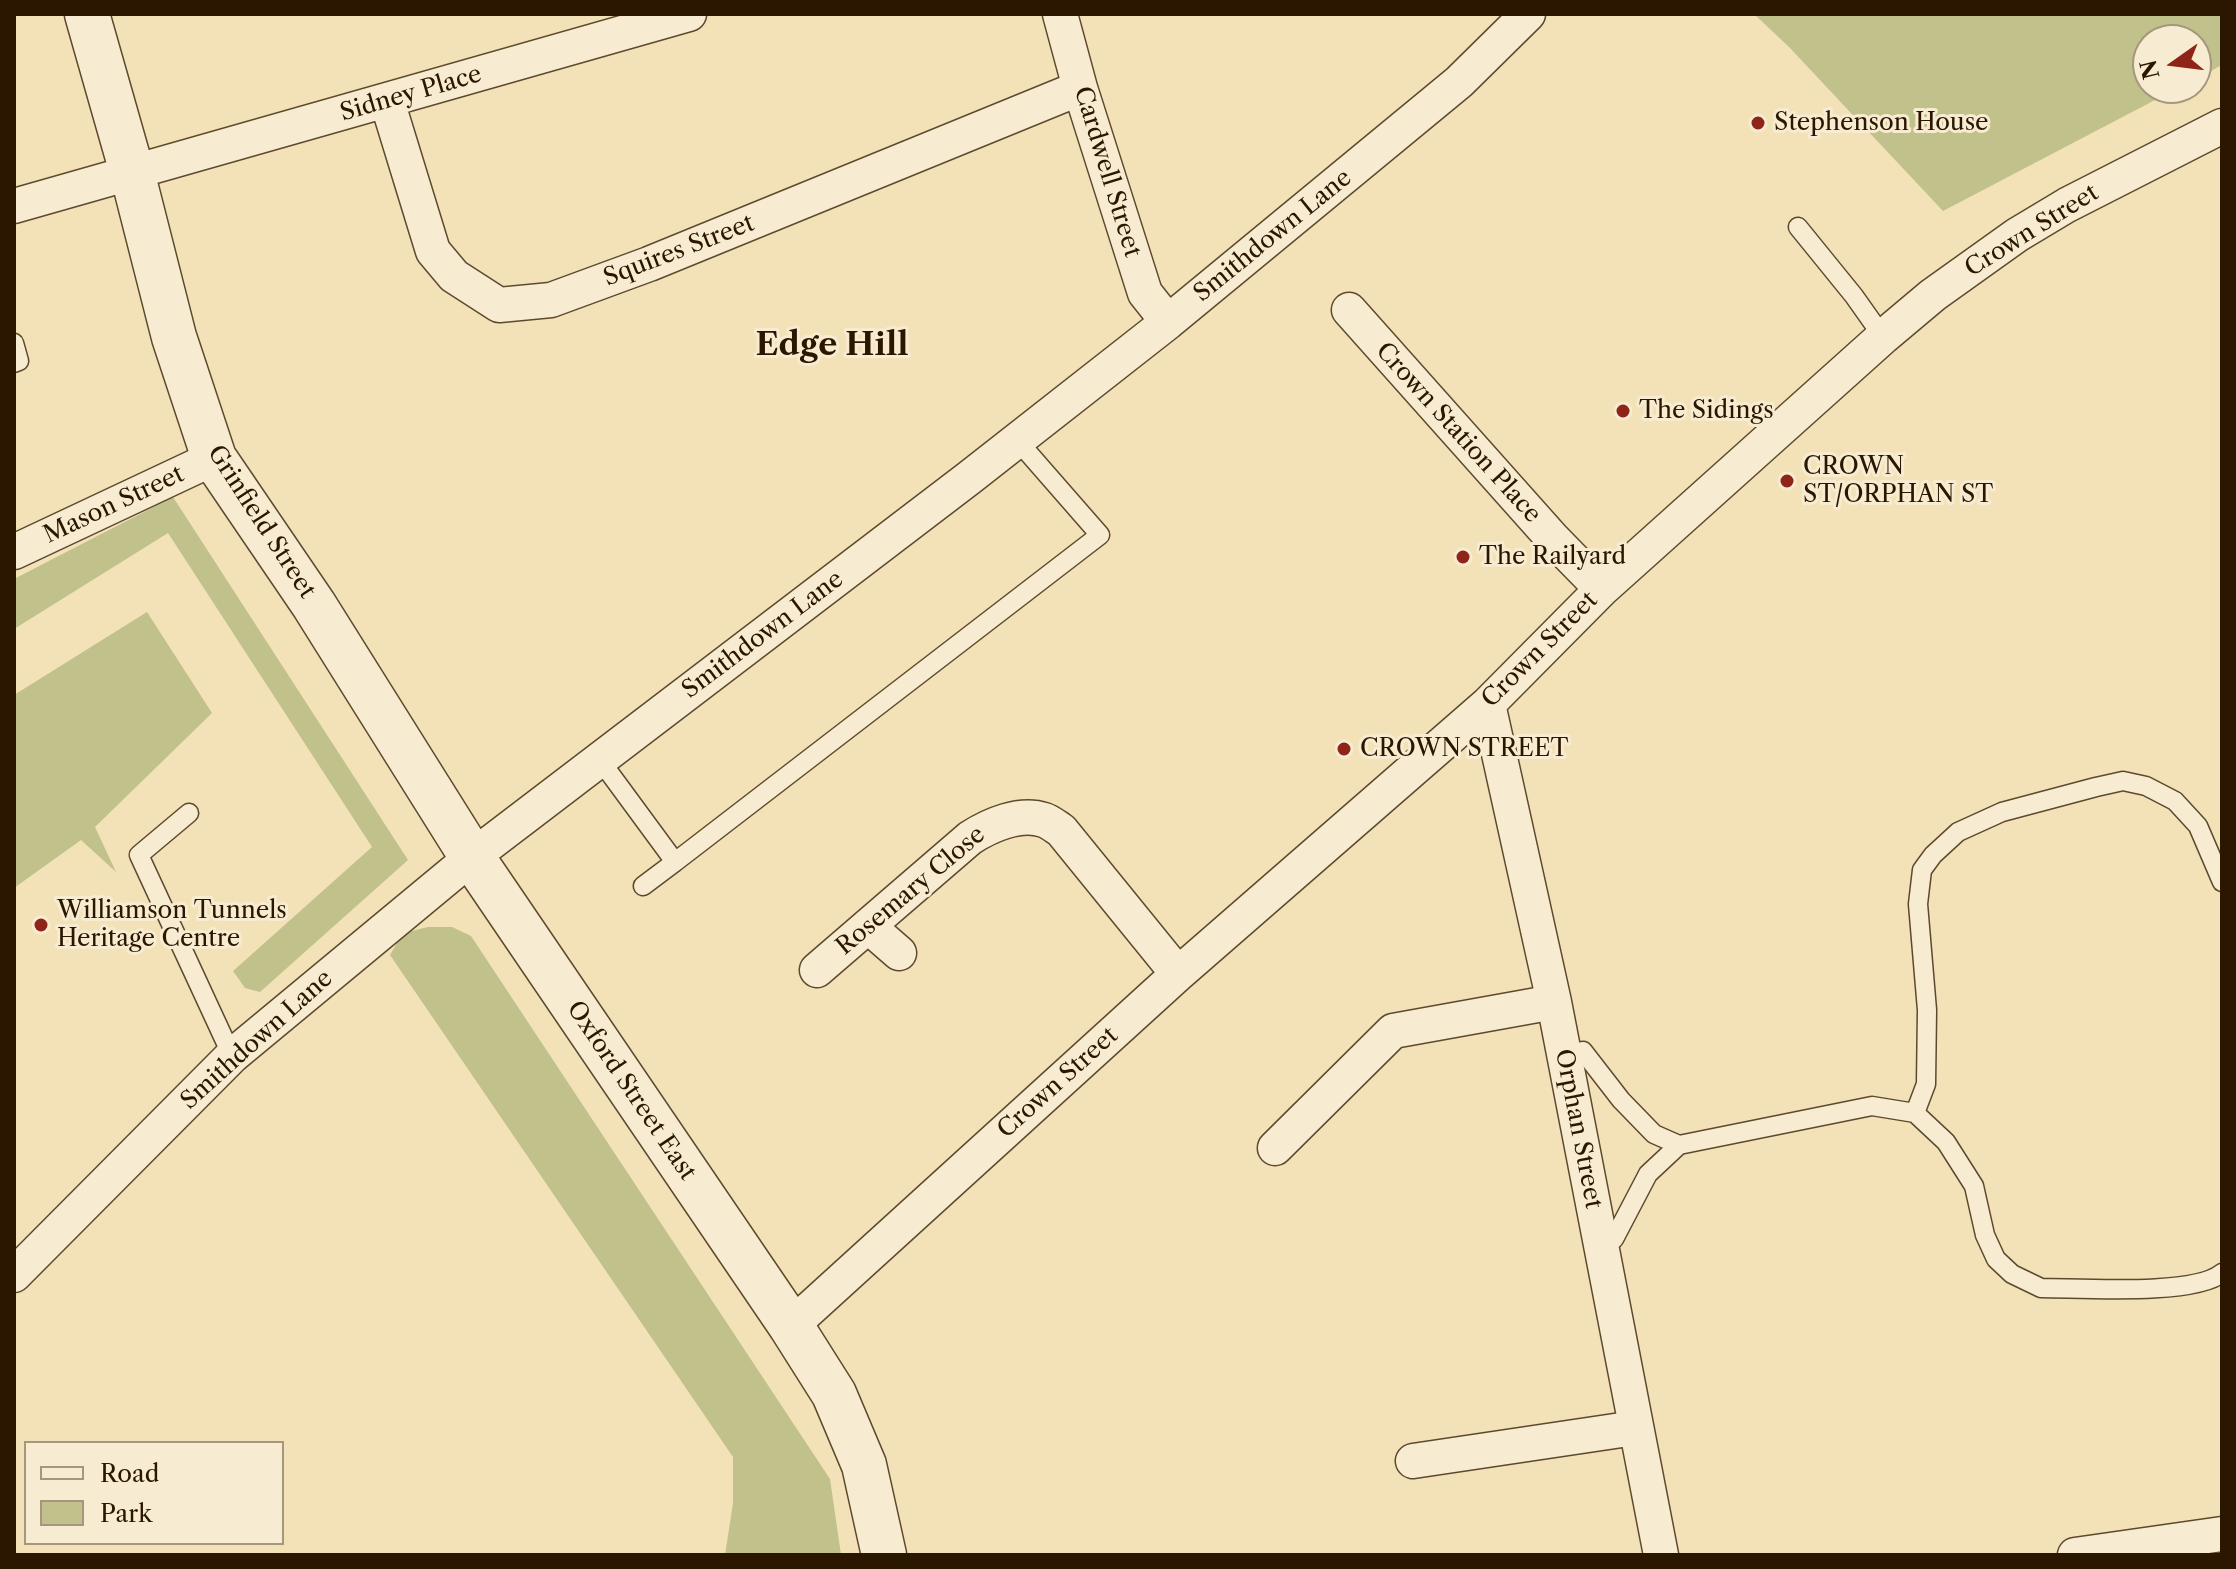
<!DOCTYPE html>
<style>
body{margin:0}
#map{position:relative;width:2236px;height:1569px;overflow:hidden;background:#f3e1b8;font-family:"Libre Caslon Text",serif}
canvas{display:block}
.frame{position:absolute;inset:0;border:16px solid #2b1700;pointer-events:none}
.legend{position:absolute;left:24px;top:1441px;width:260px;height:104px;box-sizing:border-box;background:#f7ecd1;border:2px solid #a5977d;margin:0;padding:10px 14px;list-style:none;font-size:24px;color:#2b1700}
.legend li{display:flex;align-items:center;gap:16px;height:40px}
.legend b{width:40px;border:2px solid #a5977d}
.north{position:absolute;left:2132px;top:24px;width:80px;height:80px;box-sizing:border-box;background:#f7ecd1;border:2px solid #a5977d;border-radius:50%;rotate:256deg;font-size:22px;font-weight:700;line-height:32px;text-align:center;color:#2b1700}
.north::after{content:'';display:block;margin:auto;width:28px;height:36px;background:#8f2418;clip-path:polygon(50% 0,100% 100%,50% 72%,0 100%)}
</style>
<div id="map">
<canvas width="2236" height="1569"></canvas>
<div class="frame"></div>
<ul class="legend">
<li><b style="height:10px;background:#f7ecd1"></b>Road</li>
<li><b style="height:22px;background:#c0c18b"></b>Park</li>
</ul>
<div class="north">N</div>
</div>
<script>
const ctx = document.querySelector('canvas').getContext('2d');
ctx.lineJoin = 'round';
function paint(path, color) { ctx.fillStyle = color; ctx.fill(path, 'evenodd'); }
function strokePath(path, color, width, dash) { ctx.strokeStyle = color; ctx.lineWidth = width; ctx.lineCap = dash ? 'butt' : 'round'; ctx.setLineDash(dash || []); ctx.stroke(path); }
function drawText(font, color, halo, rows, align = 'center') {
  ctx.font = font + ' "Libre Caslon Text",serif'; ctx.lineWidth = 6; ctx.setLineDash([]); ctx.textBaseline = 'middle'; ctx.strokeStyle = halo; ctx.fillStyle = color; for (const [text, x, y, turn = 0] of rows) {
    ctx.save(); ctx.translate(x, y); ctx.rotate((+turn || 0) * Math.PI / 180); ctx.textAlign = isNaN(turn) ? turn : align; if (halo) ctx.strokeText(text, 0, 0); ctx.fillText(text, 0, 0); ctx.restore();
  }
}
paint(new Path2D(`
 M1754 14H2222V65L2196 79V40H2148V88H2178L1943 211 1789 47Z
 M173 497 408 860 260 992 245 988 233 971 372 847 168 533 14 629V579Z
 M147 612 212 713 95 827 116 872 81 840 14 888V695Z
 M428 927H452L471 936 830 1479 841 1555H725L733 1503V1457L390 955 403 933Z`), '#c0c18b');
const service = new Path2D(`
 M1798 227 1854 296 1883 337
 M14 343 19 361 14 363
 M600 760 675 862 1100 535 1017 440
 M189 813 139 855 232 1056
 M643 886 675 862
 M1564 1056 1583 1051 1621 1100 1654 1134 1679 1145
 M1915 1113 1926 1084 1927 1010 1918 904 1922 870 1933 855 1958 832 2002 812 2096 787 2123 781 2146 786 2175 801 2198 826 2222 882
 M1600 1244 1614 1239 1648 1174 1679 1145 1872 1106 1915 1113 1946 1142 1974 1186 1985 1235 1996 1259 2012 1274 2041 1288C2081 1288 2194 1296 2222 1273`);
const minor = new Path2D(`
 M1060 14 1080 88 1145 293 1168 322
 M387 101 433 251 454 276 499 305 551 300 649 264 1080 88
 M14 206 689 14
 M1349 310 1554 540 1602 589
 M14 552 214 458
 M1488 704 1554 1002 1661 1555
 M868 926 899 953
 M817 970 970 838C990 825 1020 812 1044 820 1050 822 1056 827 1061 830L1178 974
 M1275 1148 1393 1031 1554 1002
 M14 1275 232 1056 472 857 969 478 1168 322 1459 82 1528 14
 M791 1326 1178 974 1488 704 1602 589 1883 337 1933 295 2017 235 2067 205 2222 126
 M1413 1461 1635 1428
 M2075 1555 2222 1534`);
const tertiary = new Path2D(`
 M87 14 132 172 174 337 214 458 314 605 472 857 791 1326 834 1394 864 1465 884 1555`);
strokePath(service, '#5d4a2e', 21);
strokePath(minor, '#5d4a2e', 37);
strokePath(tertiary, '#5d4a2e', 47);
strokePath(service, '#f7ecd1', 18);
strokePath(minor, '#f7ecd1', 34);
strokePath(tertiary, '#f7ecd1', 44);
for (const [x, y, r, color] of [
 [1758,123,8,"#8f2418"],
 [1623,411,8,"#8f2418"],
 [1787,481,8,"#8f2418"],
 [1463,557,8,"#8f2418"],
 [1344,749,8,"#8f2418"],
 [41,925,8,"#8f2418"]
]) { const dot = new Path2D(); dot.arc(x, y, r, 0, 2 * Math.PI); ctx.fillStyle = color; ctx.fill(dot); strokePath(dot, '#f7ecd1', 3); }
drawText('24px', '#2b1700', '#f7ecd1', [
 ["Sidney Place",411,94,-16],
 ["Cardwell Street",1107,172,73],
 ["Crown Street",2032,231,-32],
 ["Smithdown Lane",1273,236,-39],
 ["Squires Street",679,251,-21],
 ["Crown Station Place",1458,433,48],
 ["Mason Street",114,505,-25],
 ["Grinfield Street",261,522,57],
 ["Smithdown Lane",763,635,-37],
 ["Crown Street",1540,650,-45],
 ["Rosemary Close",911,891,-40],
 ["Smithdown Lane",257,1040,-42],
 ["Crown Street",1058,1083,-42],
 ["Oxford Street East",631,1091,56],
 ["Orphan Street",1578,1129,79]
]);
drawText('24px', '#2b1700', '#f7ecd1', [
 ["Stephenson House",1774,123],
 ["The Sidings",1639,411],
 ["CROWN",1803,467],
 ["ST/ORPHAN ST",1803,495],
 ["The Railyard",1479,557],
 ["CROWN STREET",1360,749],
 ["Williamson Tunnels",57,911],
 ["Heritage Centre",57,939]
], 'left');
drawText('bold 32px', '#2b1700', '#f7ecd1', [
 ["Edge Hill",832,346]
]);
</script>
